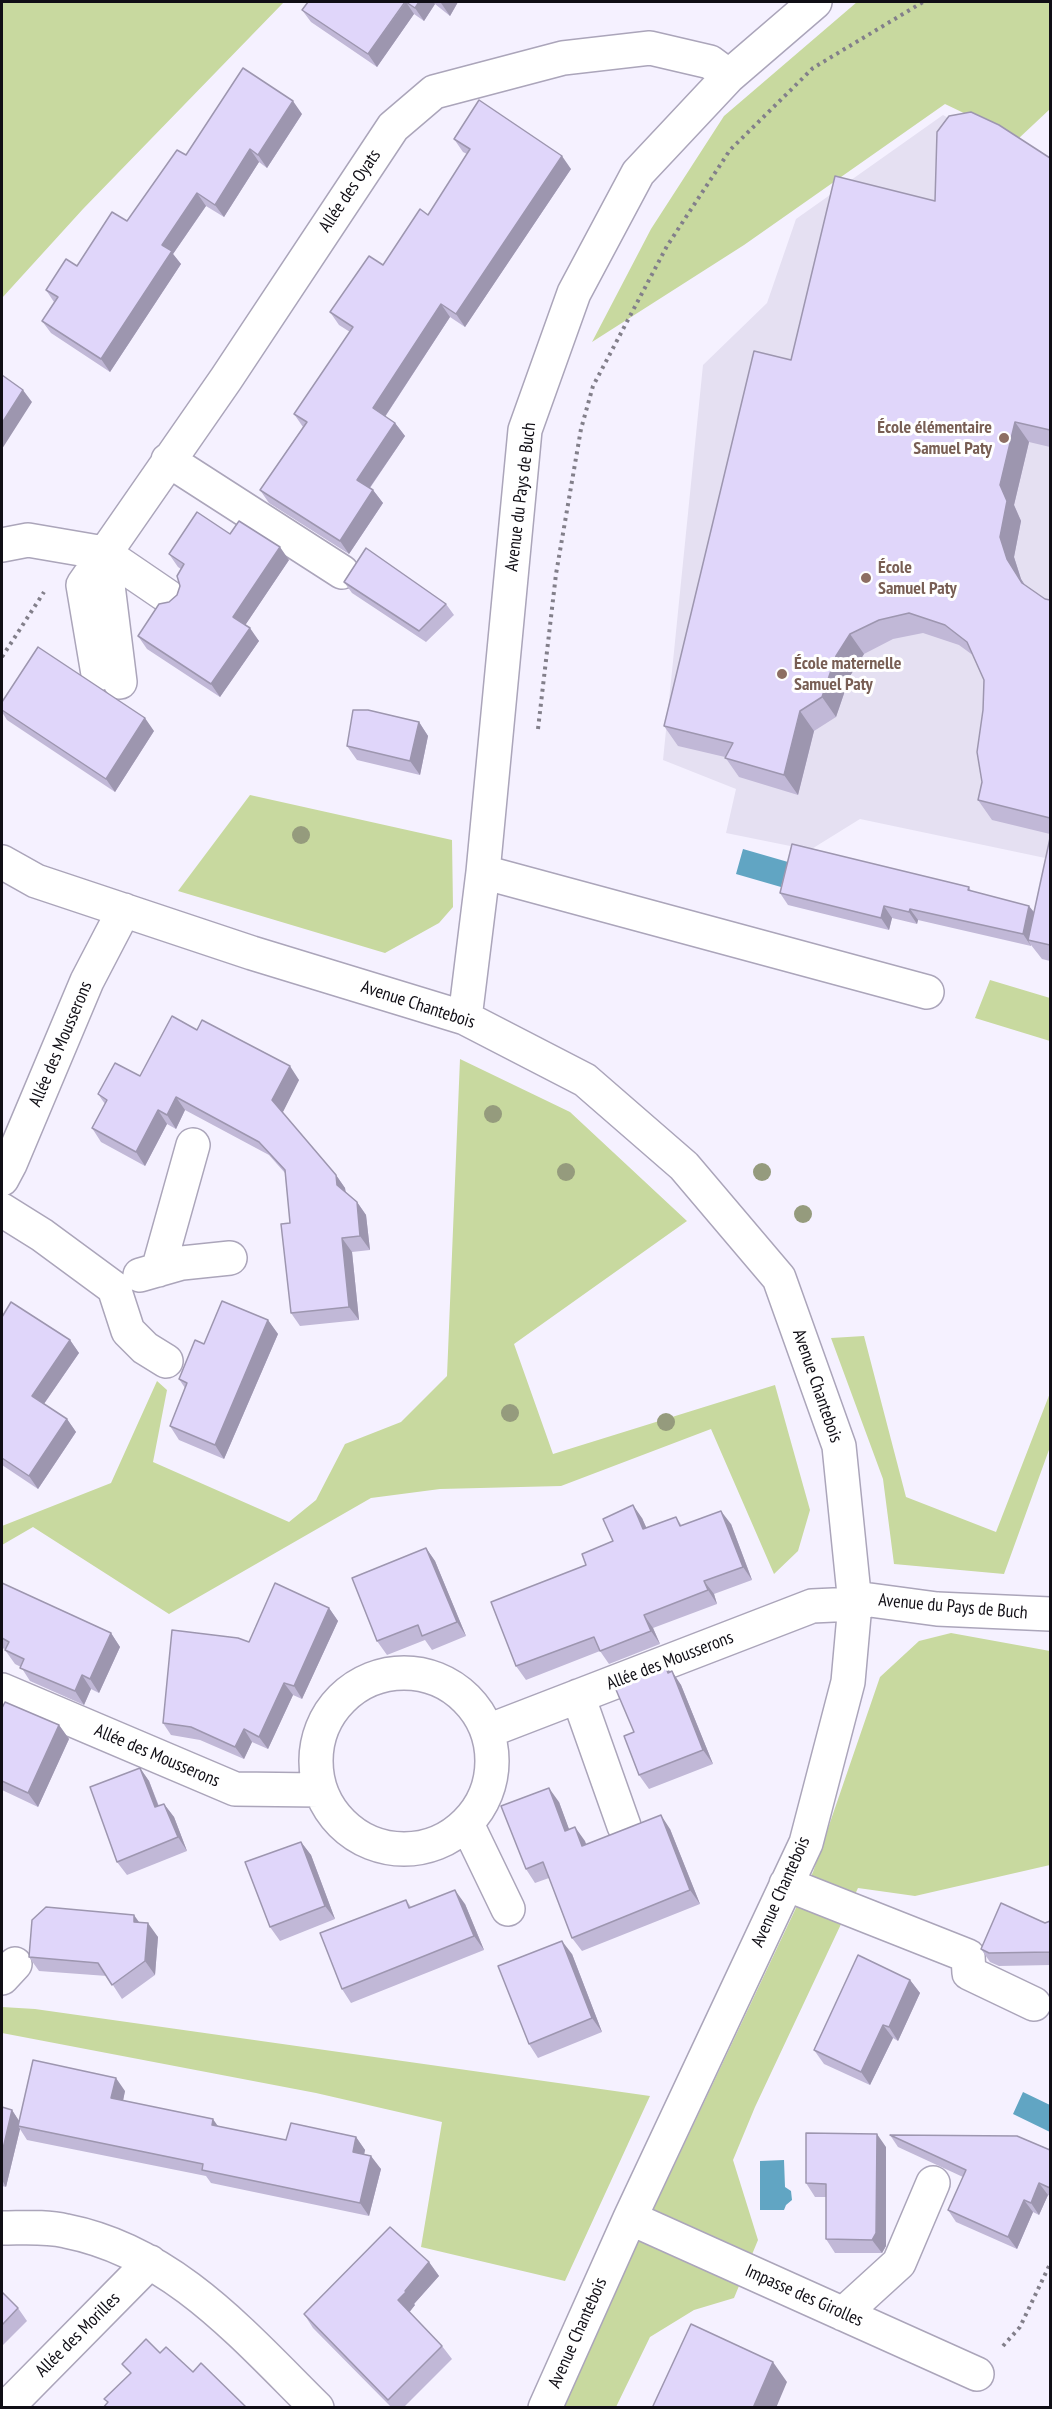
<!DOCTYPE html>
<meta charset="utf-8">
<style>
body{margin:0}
#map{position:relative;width:1052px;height:2409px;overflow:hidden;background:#f5f1ff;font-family:"PT Sans Narrow",sans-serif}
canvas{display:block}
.frame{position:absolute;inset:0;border:3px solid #100e15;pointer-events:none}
</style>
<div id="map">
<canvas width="1052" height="2409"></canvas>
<div class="frame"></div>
</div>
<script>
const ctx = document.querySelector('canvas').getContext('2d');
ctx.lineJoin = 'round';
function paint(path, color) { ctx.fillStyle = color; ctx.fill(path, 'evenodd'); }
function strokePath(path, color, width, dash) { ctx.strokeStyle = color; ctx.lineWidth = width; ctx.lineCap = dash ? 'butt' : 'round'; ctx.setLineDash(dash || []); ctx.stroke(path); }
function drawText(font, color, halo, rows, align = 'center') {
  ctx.font = font + ' "PT Sans Narrow",sans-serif'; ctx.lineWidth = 6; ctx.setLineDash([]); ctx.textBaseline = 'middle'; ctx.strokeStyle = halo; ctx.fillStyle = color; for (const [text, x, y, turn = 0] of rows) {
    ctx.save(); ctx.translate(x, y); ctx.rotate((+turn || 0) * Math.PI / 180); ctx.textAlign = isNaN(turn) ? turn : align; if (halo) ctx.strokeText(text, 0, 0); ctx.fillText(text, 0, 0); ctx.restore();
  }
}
paint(new Path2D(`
 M943 115 1050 175V859L860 819 810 850 726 833 736 789 663 760 703 365 767 303 796 219Z`), '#e5e0f2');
paint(new Path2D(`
 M2 2H284L83 209 2 298Z
 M857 2H1050V109L1018 139 945 104 744 245 592 342 651 229 724 116Z
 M250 795 452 840 453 907 439 923 385 953 178 891Z
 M990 980 1050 998V1041L975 1018Z
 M460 1059 570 1112 687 1221 514 1344 553 1454 775 1385 810 1510 798 1551 774 1574 711 1429 561 1486 440 1489 371 1498 169 1614 33 1527 2 1545V1526L111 1483 157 1381 167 1390 153 1462 289 1522 316 1500 345 1444 401 1422 447 1376Z
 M864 1336 906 1497 996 1532 1050 1393V1447L1004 1574 894 1564 883 1479 831 1338Z
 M951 1633 1050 1651V1865L915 1896 858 1888 755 2107 733 2160 758 2240 734 2298 694 2310 650 2337 616 2407 563 2408 646 2225 813 1872 880 1677 919 1641Z
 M2 2007 35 2009 650 2096 565 2281 421 2247 442 2122 316 2093 2 2033Z`), '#c8d99f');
paint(new Path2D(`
 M743 849 788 862 781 887 736 874Z
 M1023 2092 1050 2105V2132L1013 2114Z
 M784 2160 785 2187 791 2191 792 2200 786 2205 784 2210H760V2161Z`), '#61a5c3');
const minor = new Path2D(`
 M168 460 342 572
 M2 545 28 540 104 553 170 598
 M104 553 120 682
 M98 674 83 585 226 379 393 127 434 92 563 58 650 48 710 62 729 76
 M2 862 36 881 252 953 465 1018 585 1080 684 1166 779 1278 839 1446 855 1604 848 1682 806 1843 630 2218 545 2408
 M483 872 927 992
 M465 1018 483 872 525 430 574 293 638 173 729 76 815 2
 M2 1179 10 1164 87 981 124 910
 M2 1210 42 1235 114 1288
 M158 1270 193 1145
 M140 1275 182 1263 230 1258
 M114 1288 128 1331 145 1348 166 1361
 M316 1761a88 88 0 1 1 176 0a88 88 0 1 1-176 0Z
 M2 1690 235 1789 319 1790
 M578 1696 624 1826
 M488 1731 812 1606 855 1604 870 1600 937 1609 1050 1614
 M467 1824 508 1909
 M786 1884 968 1956 969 1973 1034 2004
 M2 1978 15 1964
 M630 2218 977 2374
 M2 2228C23 2228 45 2226 66 2231 173 2252 243 2335 317 2408
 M843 2314 899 2263 933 2183
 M6 2408 150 2262`);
strokePath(minor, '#aba5ba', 36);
strokePath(new Path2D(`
 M2 657 44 592
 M538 729 556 574 581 429 593 386 667 246 730 150 813 68 923 2
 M1003 2346 1020 2327 1050 2264`), '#827f8a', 4, [3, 4.5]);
strokePath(minor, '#fff', 33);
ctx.fillStyle = '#959b7d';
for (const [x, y] of [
 [301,835],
 [493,1114],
 [566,1172],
 [762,1172],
 [803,1214],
 [510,1413],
 [666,1422]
]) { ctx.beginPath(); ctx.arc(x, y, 9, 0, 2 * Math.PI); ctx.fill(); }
paint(new Path2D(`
 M308 2H458L450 16 435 4 424 21 414 14 377 67 311 22 302 10Z
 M302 114 267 168 259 162 224 217 206 206 173 254 181 264 110 372 51 333 42 321 54 302 46 290 77 266 127 221 186 155Z
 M454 139 571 169 465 327 450 317 385 417 395 423 405 436 370 488 373 490 383 503 349 554 269 503 260 490 303 427 294 414 350 332 339 325 330 312 383 265 428 215 467 154 463 152Z
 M1050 158V447L1029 442 1014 505 1021 521 1014 557 1021 579 1025 585 1045 599 1050 600V834L992 820 978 800 982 782 984 680 974 656 959 645 923 633 893 639 864 654 850 676 836 717 814 731 798 795 739 777 725 757 678 746 664 726 791 360 935 201Z
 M230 534 289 560 245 625 259 641 220 697 147 649 138 636 169 602 177 595 180 586 181 569 178 567 169 554Z
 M344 582 446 604 454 615 426 642 352 593Z
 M2 702 154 731 115 792 7 720 2 712Z
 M419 722 428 736 420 775 357 760 347 746Z
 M1050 838V961L1042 959 1031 945V946L918 920 917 924 892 918 889 930 788 905 780 893 969 887 971 891 1034 912Z
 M197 1030 299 1080 282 1113 336 1175 345 1188 346 1192 357 1202 366 1215 370 1250 352 1252 359 1320 300 1326 291 1313 290 1223 285 1173 269 1155 185 1110 176 1129 167 1124 145 1166 101 1142 92 1128 105 1104 98 1094 140 1076Z
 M2 1317 70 1340 79 1353 44 1404 67 1419 76 1432 38 1489 2 1465Z
 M268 1320 278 1334 224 1459 179 1440 170 1426 185 1388 179 1379 204 1344Z
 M676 1517 682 1526 731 1524 752 1580 714 1594 717 1604 653 1628 660 1644 609 1664 600 1651 526 1680 516 1666 586 1565 613 1541 642 1518 646 1528Z
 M426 1548 435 1561 466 1636 432 1650 425 1640 387 1655 377 1641Z
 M2 1583 111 1633 120 1647 99 1693 91 1689 84 1705 30 1681 21 1667 15 1664 5 1650V1649L2 1648Z
 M329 1608 338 1621 302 1699 293 1695 268 1749 252 1742 244 1759 200 1740 171 1735 163 1723 249 1642Z
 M665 1665 681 1685 713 1764 649 1789 639 1775 634 1732Z
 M2 1708 59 1725 69 1739 38 1807 2 1790Z
 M140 1768 149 1781 159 1806 164 1804 174 1817 187 1851 127 1875 117 1862Z
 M559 1802 569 1830 575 1827 586 1845 670 1829 700 1904 582 1951 572 1938 549 1878 535 1883 526 1869Z
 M301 1842 311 1855 335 1919 280 1941 270 1927Z
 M406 1900 411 1907 465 1904 484 1950 351 2003 342 1989Z
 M1050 1921V1965L999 1966 990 1962 981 1949Z
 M139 1923 158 1937 155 1975 122 1999 107 1976 39 1971 29 1957Z
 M572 1954 602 2032 538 2058 529 2044Z
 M910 1980 920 1993 898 2041 893 2038 870 2085 824 2064 814 2050Z
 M125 2091 123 2100 218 2126 286 2140 356 2137 365 2150 364 2154 381 2169 369 2216 211 2183 206 2176 27 2140 20 2129 6 2187 2 2186V2107L12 2110 19 2121Z
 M890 2135 1050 2150V2196L1048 2195 1039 2215 1033 2212 1017 2249 956 2222 948 2210 963 2177 898 2147Z
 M886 2147V2246L882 2253H835L826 2239V2197H815L806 2183Z
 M429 2262 439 2276 414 2304 415 2305 409 2312 442 2346 452 2359 403 2408H392L313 2328 304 2314Z
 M2 2292 18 2308 27 2321 2 2346Z`), '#c1b8d7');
paint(new Path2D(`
 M406 2 414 14 377 67 368 54Z
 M419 2H433L435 4 424 21 415 8Z
 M441 2H458L450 16 441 3Z
 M293 101 302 114 267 168 258 155Z
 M250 149 259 162 224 217 215 205Z
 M562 156 571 169 465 327 456 314Z
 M197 193 206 206 173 254 181 264 110 372 101 359 162 245Z
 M441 304 450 317 382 421 373 408Z
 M23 390 32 402 2 449V423Z
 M1015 422 1029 442 1014 505 1021 521 1014 557 1021 579 1036 603 1007 559 1000 537V485Z
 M395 423 405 436 366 493 357 480Z
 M373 490 383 503 349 554 340 541Z
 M280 547 289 560 242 630 233 617Z
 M250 628 259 641 220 697 211 684Z
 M850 634 864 654 850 676 836 717 822 697 836 656Z
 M800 711 814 731 798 795 784 775Z
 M145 718 154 731 115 792 106 779Z
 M419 722 428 736 420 775 410 761Z
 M884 906 892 918 889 930 881 918Z
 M1029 906 1038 917 1028 940 1031 946 1023 934Z
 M910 909 918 920 917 924 909 912Z
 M290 1066 299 1080 282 1114 272 1100Z
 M176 1097 185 1110 176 1129 167 1115Z
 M158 1110 167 1124 145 1166 136 1152Z
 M336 1175 345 1188 346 1198 337 1185Z
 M357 1202 366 1215 370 1250 360 1236Z
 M342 1238 352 1252 359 1320 349 1307Z
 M268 1320 278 1334 224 1459 215 1445Z
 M70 1340 79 1353 41 1408 32 1396Z
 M67 1419 76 1432 38 1489 29 1476Z
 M633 1505 642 1518 653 1542 643 1529Z
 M721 1511 731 1524 752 1580 743 1567Z
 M426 1548 435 1561 466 1636 457 1622Z
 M704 1581 714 1594 717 1604 708 1590Z
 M329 1608 338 1621 302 1699 294 1686Z
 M644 1615 653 1628 660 1644 651 1631Z
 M111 1633 120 1647 99 1693 90 1679Z
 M665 1665 675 1679 672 1671 681 1685 713 1764 703 1750Z
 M82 1675 91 1689 84 1705 75 1691Z
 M284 1683 293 1695 268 1749 259 1737Z
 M59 1725 69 1739 38 1807 28 1793Z
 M244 1729 252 1742 244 1759 235 1747Z
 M140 1768 149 1781 164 1821 155 1807Z
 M549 1788 559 1802 575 1845 565 1831Z
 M164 1804 174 1817 187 1851 178 1837Z
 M661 1815 670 1829 700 1904 690 1890Z
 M575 1827 585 1841 592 1860 582 1846Z
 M301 1842 311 1855 335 1919 325 1906Z
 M455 1890 465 1904 484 1950 474 1936Z
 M134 1915 144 1929 134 1922Z
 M148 1923 158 1937 155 1975 145 1961Z
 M562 1941 572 1954 602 2032 592 2018Z
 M910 1980 920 1993 898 2041 889 2027Z
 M883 2025 893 2038 870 2085 861 2072Z
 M116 2078 125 2091 121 2111 111 2098Z
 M12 2110 21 2124 18 2126 20 2129 6 2187 2 2180V2153Z
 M213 2119 222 2132 212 2125Z
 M877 2134 886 2147V2246L882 2253 872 2240Z
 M356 2137 365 2150 362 2165 353 2152Z
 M371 2156 381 2169 369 2216 360 2203Z
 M1039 2183 1048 2195 1039 2215 1031 2203Z
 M1024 2200 1033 2212 1017 2249 1008 2237Z
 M429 2262 439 2276 414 2304 415 2305 408 2314 398 2300 405 2291Z
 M773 2362 787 2382 776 2408H753Z`), '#9d96af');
const building = new Path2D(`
 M308 2H405L368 54 302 10Z
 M406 2H419L415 8Z
 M243 68 293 101 258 155 250 149 215 205 197 193 162 245 172 251 101 359 42 321 58 297 46 290 66 259 77 266 112 212 127 221 177 150 186 155Z
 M479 100 562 156 456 314 441 304 373 408 395 423 357 480 373 490 340 541 260 490 307 422 294 414 353 327 330 312 369 256 383 265 420 209 428 215 470 149 454 139Z
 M971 112 999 125 1050 158V430L1015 422 1000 485 1007 501 1000 537 1007 559 1022 583 1045 599 1050 600V818L978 800 982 782 977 752 983 710 984 680 967 642 945 625 909 613 879 620 850 634 836 656 822 697 800 711 784 775 725 758 733 743 664 726 754 351 791 360 835 176 935 201 937 132 949 116Z
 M2 375 23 390 2 423Z
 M197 512 230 534 239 521 280 547 233 617 250 628 211 684 138 636 159 604 169 602 177 595 180 586 177 576 184 564 169 554Z
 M366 548 446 604 419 631 344 582Z
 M38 647 145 718 106 779 2 710V702Z
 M353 710H368L419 722 410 761 347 746Z
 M1050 838V945L1028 940Z
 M792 844 969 887 968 890 1029 906 1023 934 910 909 909 912 884 906 881 918 780 893Z
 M172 1016 197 1030 202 1020 290 1066 272 1100 336 1175 337 1185 357 1202 360 1236 342 1238 349 1307 291 1313 281 1224 290 1223 285 1170 259 1142 176 1097 167 1115 158 1110 136 1152 92 1128 107 1100 98 1094 115 1063 140 1076Z
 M222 1301 268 1320 215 1445 170 1426 187 1383 179 1379 195 1340 204 1344Z
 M11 1302 70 1340 32 1396 67 1419 29 1476 2 1458V1317Z
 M633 1505 643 1529 676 1517 680 1526 721 1511 743 1567 704 1581 708 1590 644 1615 651 1631 600 1651 594 1637 516 1666 491 1602 586 1565 582 1554 613 1541 603 1519Z
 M426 1548 457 1622 422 1636 418 1625 377 1641 352 1578Z
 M2 1583 111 1633 90 1679 82 1675 75 1691 20 1668 24 1659 5 1650 9 1642 2 1638Z
 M275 1583 329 1608 294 1686 284 1683 259 1737 244 1729 235 1747 191 1727 163 1723 172 1630 238 1638 249 1642Z
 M665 1665 668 1673 672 1671 703 1750 639 1775 624 1736 634 1732 614 1685Z
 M5 1702 59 1725 28 1793 2 1781V1708Z
 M140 1768 155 1807 164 1804 178 1837 117 1862 90 1787Z
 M549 1788 565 1831 575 1827 582 1846 661 1815 690 1890 572 1938 543 1862 526 1869 501 1806Z
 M301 1842 325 1906 270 1927 245 1862Z
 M455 1890 474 1936 342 1989 320 1933 406 1900 409 1908Z
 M1001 1903 1045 1923 1050 1921V1952L989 1953 981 1949Z
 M46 1907 134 1915V1922L148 1923 145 1961 112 1985 98 1963 29 1957 32 1920Z
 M562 1941 592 2018 529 2044 498 1966Z
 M858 1955 910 1980 889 2027 883 2025 861 2072 814 2050Z
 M33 2060 116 2078 111 2098 213 2119 212 2125 286 2140 291 2123 356 2137 353 2152 371 2156 360 2203 202 2170 203 2164 18 2126Z
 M2 2107 12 2110 2 2153Z
 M806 2133 877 2134 876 2233 872 2240 826 2239V2184L806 2183Z
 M890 2135 1017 2136 1050 2150V2188L1039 2183 1031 2203 1024 2200 1008 2237 948 2210 966 2170Z
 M390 2227 429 2262 405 2291 406 2292 398 2300 442 2346 388 2400 304 2314Z
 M2 2292 18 2308 2 2325Z
 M691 2324 773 2362 753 2408H656L653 2406Z
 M146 2339 160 2353 166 2347 193 2372 201 2363 247 2408H103L108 2402 104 2399 131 2373 122 2364Z`);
paint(building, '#e0d6fa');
strokePath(building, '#9d96af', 1.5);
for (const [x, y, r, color] of [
 [1004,438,6,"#8d6e63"],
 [866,578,6,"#8d6e63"],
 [782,674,6,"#8d6e63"]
]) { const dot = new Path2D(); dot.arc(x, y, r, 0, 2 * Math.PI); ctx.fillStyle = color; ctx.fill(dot); strokePath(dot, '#fff', 2); }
drawText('18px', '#100e15', '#fff', [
 ["Allée des Oyats",350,191,-56],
 ["Avenue du Pays de Buch",521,497,-83],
 ["Avenue Chantebois",418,1005,18],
 ["Allée des Mousserons",61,1044,-67],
 ["Avenue Chantebois",817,1386,71],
 ["Avenue du Pays de Buch",953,1607,5],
 ["Allée des Mousserons",670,1661,-21],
 ["Allée des Mousserons",157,1756,23],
 ["Avenue Chantebois",781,1892,-66],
 ["Impasse des Girolles",804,2296,24],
 ["Avenue Chantebois",578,2333,-66],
 ["Allée des Morilles",78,2335,-45]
]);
drawText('bold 18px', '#785e54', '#fff', [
 ["École élémentaire",992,428,"right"],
 ["Samuel Paty",992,449,"right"],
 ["École",878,568],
 ["Samuel Paty",878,589],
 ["École maternelle",794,664],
 ["Samuel Paty",794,685]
], 'left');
</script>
